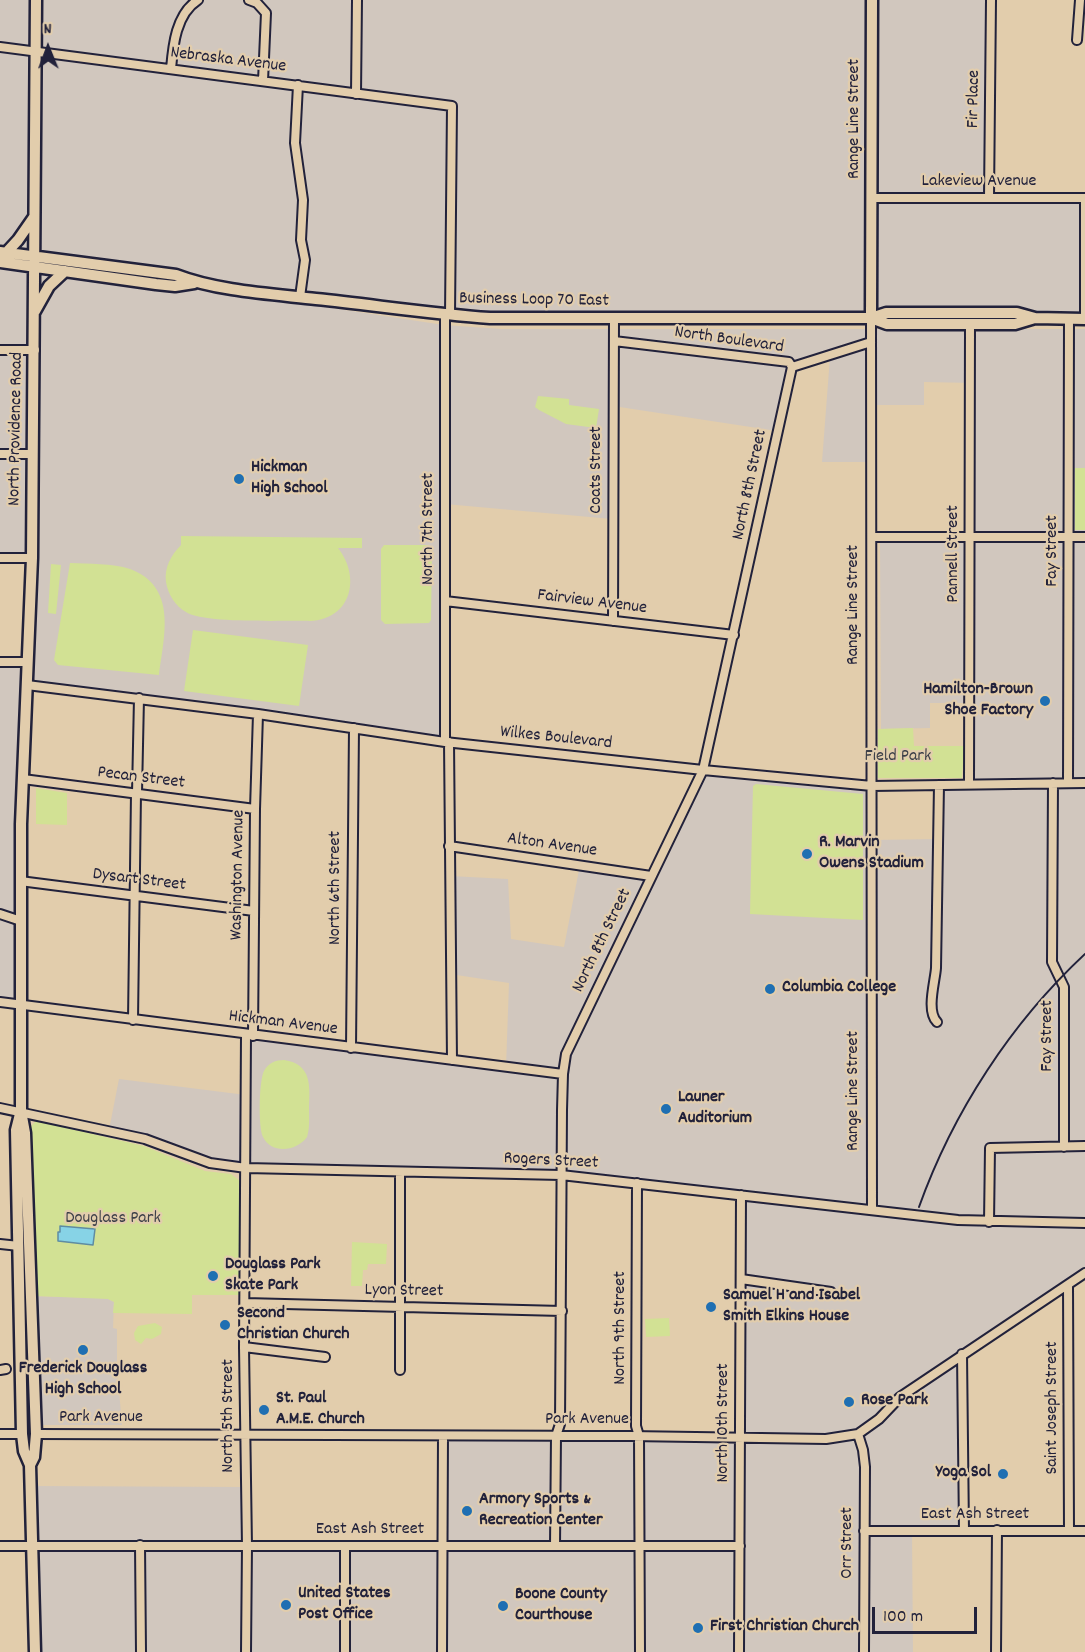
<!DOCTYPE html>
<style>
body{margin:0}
#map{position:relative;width:1085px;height:1652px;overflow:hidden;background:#e2cdac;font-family:Dekko,sans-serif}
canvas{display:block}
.north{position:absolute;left:18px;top:18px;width:60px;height:60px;-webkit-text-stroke:4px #e2cdac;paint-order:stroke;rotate:359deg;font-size:16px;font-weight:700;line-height:24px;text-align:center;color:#22223b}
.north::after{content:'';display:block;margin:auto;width:21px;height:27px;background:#22223b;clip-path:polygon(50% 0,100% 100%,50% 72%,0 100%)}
.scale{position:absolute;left:872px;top:1607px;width:105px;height:27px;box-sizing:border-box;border:3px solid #22223b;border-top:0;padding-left:8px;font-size:18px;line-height:21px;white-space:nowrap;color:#22223b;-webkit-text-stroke:4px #e2cdac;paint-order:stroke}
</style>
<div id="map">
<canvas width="1085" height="1652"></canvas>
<div class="north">N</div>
<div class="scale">100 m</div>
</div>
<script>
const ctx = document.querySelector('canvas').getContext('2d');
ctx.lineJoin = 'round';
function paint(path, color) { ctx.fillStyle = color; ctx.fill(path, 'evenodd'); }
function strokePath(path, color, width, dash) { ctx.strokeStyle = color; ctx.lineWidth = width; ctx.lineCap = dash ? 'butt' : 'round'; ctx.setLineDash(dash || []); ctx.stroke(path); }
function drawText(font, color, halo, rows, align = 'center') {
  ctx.font = font + ' Dekko,sans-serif'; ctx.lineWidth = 4.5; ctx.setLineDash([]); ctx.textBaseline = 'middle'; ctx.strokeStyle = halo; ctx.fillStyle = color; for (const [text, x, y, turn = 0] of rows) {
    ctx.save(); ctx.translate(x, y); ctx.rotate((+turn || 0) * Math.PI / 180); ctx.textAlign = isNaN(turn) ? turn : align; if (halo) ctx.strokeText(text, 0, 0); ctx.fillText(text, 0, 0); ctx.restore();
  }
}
paint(new Path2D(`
 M0 0H871V317L445 314 68 268 444 325 501 329H1085V1272L962 1354 965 1531 912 1532 913 1652H35L31 1486 245 1487 247 1546H443V1436L739 1439 741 1195 561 1175 210 1163 109 1130 119 1079 246 1095 249 1033 506 1067 509 983 450 974V876L508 879 511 939 564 947 580 865 651 876 703 770 872 786V840L937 839 939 785 969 784 974 383 924 382V405H873V462H822L830 357 793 367 777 431 613 406 612 519 445 504V741L27 684 21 1005 0 1002V657H27L30 560H0Z
 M873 0H990L989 199H1084L1085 317H872Z
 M966 541 963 703H930V728L881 729 880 542Z
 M26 1296 107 1298 114 1302 113 1328 117 1329V1367L122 1425H29Z`), '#d1c7be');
paint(new Path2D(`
 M538 396 569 399V405L599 409 596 428 566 424 539 410 535 407Z
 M1075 468H1085V530H1075Z
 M181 536 362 538V548H338C361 577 352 619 310 621 285 620 204 624 186 612 175 606 168 594 166 582 164 568 171 555 181 545Z
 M384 545H429L432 548 431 620 429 623 385 624 381 620V549Z
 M70 563C89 564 112 563 130 569 178 587 164 636 159 675L58 665 54 660Z
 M51 564 61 565 56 614 48 613Z
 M193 630 308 645 299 706 184 691Z
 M913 728 914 746H964L962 778H878V729Z
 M756 784 863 794V920L750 914 753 786Z
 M36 788 67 793V825L36 824Z
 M284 1060C312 1064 310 1086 309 1108 309 1118 310 1128 307 1137 297 1151 272 1155 263 1137 258 1127 259 1080 264 1071 268 1063 276 1060 284 1060Z
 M36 1121 144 1146 205 1171 231 1174 240 1181V1295H192V1314L113 1313 114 1302 108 1299 36 1296 31 1126Z
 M352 1242 387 1244 386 1264H368L367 1270H363L362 1286H351Z
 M669 1318 670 1336 646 1337 645 1319Z
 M155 1323 162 1327 161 1334 152 1339 146 1338 141 1344 135 1340 134 1333 138 1326Z`), '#d2e194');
const water = new Path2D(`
 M60 1226 95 1229 93 1245 58 1241V1232H60Z`);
paint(water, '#87d3e6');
strokePath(water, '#5f8ca2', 1.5);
const minor = new Path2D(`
 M249 0 257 3 266 13 263 81
 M1077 40 1080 0
 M0 47 452 106 450 315
 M171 69C173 45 176 14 198 0
 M298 85 295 143 303 200 301 240 305 260 300 297
 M356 94 357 0
 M873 198H1085V319
 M989 198 991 0
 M445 315V742
 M871 318 872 1210
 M614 341 789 362 792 367 871 342
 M0 350H35
 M0 454H33
 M872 537H1085
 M0 558H32
 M445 601 734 635
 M613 621 614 319
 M0 662H28
 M27 685 258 714 445 742 703 770 872 786 1085 783
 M449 742 452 1060
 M23 779 255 809
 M1053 783 1052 962 1064 987V1147
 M1068 783 1069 318
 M969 784 970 324
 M137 793 139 698
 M449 846 651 876
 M20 881 254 911
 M0 914 21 921
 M0 1002 563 1074
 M133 1020 136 793
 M937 1022C926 1011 935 982 936 968L939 785
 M246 1035 244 1347 247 1546 246 1652
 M253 1036 255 809 258 714
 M351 1048 354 728
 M0 1108 145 1139 210 1163 246 1168 561 1175 958 1220 1085 1223
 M400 1172V1370
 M637 1183 636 1426 639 1436 640 1652
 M989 1222 990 1148 1085 1146
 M0 1244 19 1246
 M741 1279 831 1292
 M1068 1285 1069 1530
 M245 1303 562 1311
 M244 1347 325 1357
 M962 1354 964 1531
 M0 1370 6 1369
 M0 1434H22
 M36 1434 630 1436 826 1439 858 1434 879 1419 900 1397 1085 1273
 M858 1434 863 1450 865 1467 864 1652
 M864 1531H1085
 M140 1545 141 1652
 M0 1546H740
 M555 1546 556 1436 560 1424 562 1110 563 1074 566 1054 703 770 792 367
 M345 1652V1547
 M442 1652 443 1436
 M739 1652 741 1195
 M996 1652 997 1530`);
const major = new Path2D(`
 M0 252 176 275C217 291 272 294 316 299 374 305 432 314 490 318H871L886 313H1017L1035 318
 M6 253 18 240 34 217
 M0 262 156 284 175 286 194 283
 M35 311 49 286 65 271
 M871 318 872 0
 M871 318 887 324H1015L1035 318 1085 319
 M20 1114 16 1130 22 1434 24 1451 30 1465 35 1652
 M30 1465 34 1457 36 1434 25 1133 21 1111V824L32 558 36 0`);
strokePath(minor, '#22223b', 12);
strokePath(major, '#22223b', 15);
strokePath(minor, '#e2cdac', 8);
strokePath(major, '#e2cdac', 10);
strokePath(new Path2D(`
 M919 1207C953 1112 1011 1023 1085 954`), '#22223b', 2);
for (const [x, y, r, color] of [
 [239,479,6,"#1f6fb2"],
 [1045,701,6,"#1f6fb2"],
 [807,854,6,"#1f6fb2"],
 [770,989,6,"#1f6fb2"],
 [666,1109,6,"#1f6fb2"],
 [213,1276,6,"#1f6fb2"],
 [711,1307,6,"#1f6fb2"],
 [225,1325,6,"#1f6fb2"],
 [83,1350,6,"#1f6fb2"],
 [849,1402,6,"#1f6fb2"],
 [264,1410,6,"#1f6fb2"],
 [1003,1474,6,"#1f6fb2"],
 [467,1511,6,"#1f6fb2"],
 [286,1605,6,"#1f6fb2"],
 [503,1606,6,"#1f6fb2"],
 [698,1628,6,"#1f6fb2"]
]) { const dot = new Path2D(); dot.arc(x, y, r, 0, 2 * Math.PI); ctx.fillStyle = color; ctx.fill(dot); strokePath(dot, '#e2cdac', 2); }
drawText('18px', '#22223b', '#e2cdac', [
 ["Nebraska Avenue",228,61,7],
 ["Fir Place",975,99,-89],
 ["Range Line Street",856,119,-90],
 ["Lakeview Avenue",979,183],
 ["Business Loop 70 East",534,301,1],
 ["North Boulevard",729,341,8],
 ["North Providence Road",17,429,-89],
 ["Coats Street",598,470,-90],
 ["North 8th Street",751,485,-78],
 ["North 7th Street",430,529,-90],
 ["Fay Street",1054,551,-90],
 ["Pannell Street",955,554,-90],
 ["Fairview Avenue",592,603,7],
 ["Range Line Street",855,605,-90],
 ["Wilkes Boulevard",556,739,6],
 ["Pecan Street",141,779,7],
 ["Alton Avenue",552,846,8],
 ["Washington Avenue",239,875,-89],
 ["Dysart Street",139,881,7],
 ["North 6th Street",337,888,-90],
 ["North 8th Street",603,941,-64],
 ["Hickman Avenue",283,1024,7],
 ["Fay Street",1049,1036,-90],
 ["Range Line Street",855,1091,-90],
 ["Rogers Street",551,1162,3],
 ["Lyon Street",404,1292,1],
 ["North 9th Street",622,1328,-90],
 ["Saint Joseph Street",1054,1408,-90],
 ["North 5th Street",230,1416,-90],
 ["Park Avenue",101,1419],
 ["Park Avenue",587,1421],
 ["North 10th Street",725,1423,-90],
 ["East Ash Street",975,1516],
 ["East Ash Street",370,1531],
 ["Orr Street",849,1543,-90]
]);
drawText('bold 18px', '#22223b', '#e2cdac', [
 ["Hickman",251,469],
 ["High School",251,490],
 ["Hamilton-Brown",1033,691,"right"],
 ["Shoe Factory",1033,712,"right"],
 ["R. Marvin",819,844],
 ["Owens Stadium",819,865],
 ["Columbia College",782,989],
 ["Launer",678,1099],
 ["Auditorium",678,1120],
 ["Douglass Park",225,1266],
 ["Skate Park",225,1287],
 ["Samuel H and Isabel",723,1297],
 ["Smith Elkins House",723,1318],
 ["Second",237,1315],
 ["Christian Church",237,1336],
 ["Frederick Douglass",83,1370,"center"],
 ["High School",83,1391,"center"],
 ["St. Paul",276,1400],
 ["A.M.E. Church",276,1421],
 ["Rose Park",861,1402],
 ["Yoga Sol",991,1474,"right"],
 ["Armory Sports &",479,1501],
 ["Recreation Center",479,1522],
 ["United States",298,1595],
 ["Post Office",298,1616],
 ["Boone County",515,1596],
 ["Courthouse",515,1617],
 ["First Christian Church",710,1628]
], 'left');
drawText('18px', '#3c3f48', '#e2cdac', [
 ["Field Park",898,758],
 ["Douglass Park",113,1220]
]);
</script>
